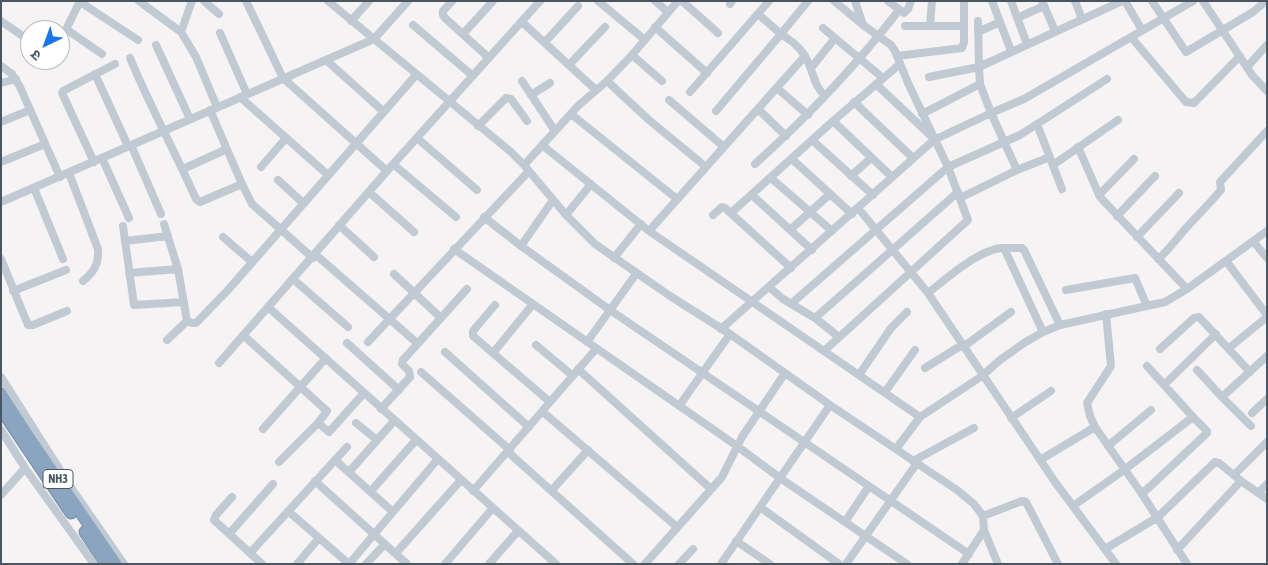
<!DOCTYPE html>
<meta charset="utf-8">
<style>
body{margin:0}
#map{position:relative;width:1268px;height:565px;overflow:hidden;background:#f5f3f3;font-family:"Asap Condensed","Noto Sans Devanagari",sans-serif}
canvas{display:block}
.frame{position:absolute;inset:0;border:2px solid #4a5661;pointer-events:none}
.north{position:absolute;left:20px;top:20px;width:50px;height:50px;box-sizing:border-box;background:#fff;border:1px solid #b7bbc0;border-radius:50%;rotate:222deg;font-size:14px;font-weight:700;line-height:20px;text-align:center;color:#4a5661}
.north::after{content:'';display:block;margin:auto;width:18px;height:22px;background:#1a73e8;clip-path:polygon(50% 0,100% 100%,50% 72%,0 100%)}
</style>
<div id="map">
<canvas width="1268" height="565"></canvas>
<div class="frame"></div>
<div class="north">उ</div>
</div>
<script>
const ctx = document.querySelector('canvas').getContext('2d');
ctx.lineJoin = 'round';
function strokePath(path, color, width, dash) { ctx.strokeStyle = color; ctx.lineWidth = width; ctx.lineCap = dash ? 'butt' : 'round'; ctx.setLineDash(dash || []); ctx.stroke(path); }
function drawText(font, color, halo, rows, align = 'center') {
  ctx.font = font + ' "Asap Condensed",sans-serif'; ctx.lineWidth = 4; ctx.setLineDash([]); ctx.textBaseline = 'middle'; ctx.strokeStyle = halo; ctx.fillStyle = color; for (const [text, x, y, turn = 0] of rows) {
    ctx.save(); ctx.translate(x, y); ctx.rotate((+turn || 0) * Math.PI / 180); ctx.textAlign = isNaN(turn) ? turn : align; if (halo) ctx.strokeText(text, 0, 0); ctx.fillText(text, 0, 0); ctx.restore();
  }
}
const highway = new Path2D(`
 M1 394 27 434 116 564
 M1 409 71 513
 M85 532 106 564`);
strokePath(highway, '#7690ad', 13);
strokePath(new Path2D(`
 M139 1 181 32 196 57 217 107
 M204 1 219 14
 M246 1 283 78 387 171
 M328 1 511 152 524 165 566 215 595 244 670 296 730 334 830 405 957 490 974 504 983 516 984 530 998 564
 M452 1 443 11V15L445 18 489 58
 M598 1 645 40
 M655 1 668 12
 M682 1 718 33
 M834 1 863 25
 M888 1 904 13 908 9 911 1
 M992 1 1011 51
 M1011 1 1027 44
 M1042 1 1055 31
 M1075 1 1082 19
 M1125 1 1142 30
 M1152 1 1186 52 1253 12 1266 1
 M1203 1 1252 75 1267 91
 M80 2 138 40
 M730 4 732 1
 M758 14 781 34 808 1
 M1017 18 1044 6
 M1 21 30 41
 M351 21 369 1
 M522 22 596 90
 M413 25 473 76
 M905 26H964
 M930 26 932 1
 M655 27 707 73
 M823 28 883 78
 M66 29 102 54
 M181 32 192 1
 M978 32 1000 22
 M220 33 247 94
 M463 34 493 1
 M1131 37 1193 1
 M60 42 80 1
 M545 42 578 6
 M156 45 190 119
 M632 55 662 81
 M897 56 962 48 964 42V1
 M130 58C150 106 175 152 196 199L200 202 242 184
 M326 60 384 112
 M569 65 605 27
 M1 66 12 74 20 87 60 177
 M1247 67 1267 45
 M811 68 835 38
 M95 74 128 146
 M929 77 979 67 978 21
 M522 81 555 131
 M607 81 649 120 706 167 649 231
 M1 83 16 79
 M876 84 930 135
 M777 88 808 115
 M690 92 769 1
 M531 95 550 83
 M240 97 328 175
 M669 100 724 147
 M854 102 913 158
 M758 109 786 136
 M210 110 242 184 252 204 313 258
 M716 111 781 34C790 40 799 46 805 56 813 69 813 85 825 96
 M571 114 677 199
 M922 114 980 84
 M833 121 892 177
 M1 122 30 110
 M1037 124 1062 189
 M478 126 506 98 511 99 527 121
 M417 138 477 190
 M812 140 873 195
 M131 145 161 214
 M542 145 649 231 920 417
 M1078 147 1100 197 1187 289
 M102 158 129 218
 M792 159 852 214
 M1 162 45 144
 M94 162 62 93 63 91 115 64
 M393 164 456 217
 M755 164C807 117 856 66 899 10
 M524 165 579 105 607 81 632 55 678 1
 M1053 165 1118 120
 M261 167 286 138
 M706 167 805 56
 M183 169 227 149
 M1017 170 991 113 1024 99 1131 37 1186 102 1194 103 1240 56
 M69 173 98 249C99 264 94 272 83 281
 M851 176 871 158
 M771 178 832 231
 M278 180 303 203
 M34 188 63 259
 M369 192 414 232
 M752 195 812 250
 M1099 195 1134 159
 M960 198 1017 170 1050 157
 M553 200 521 246 610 310 969 554
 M1 202 374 39 408 1
 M858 208 928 293 1055 482 1116 564
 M731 213 833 121 900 64
 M566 215 591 184
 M713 215 722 207 725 208 791 268
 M1117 216 1155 176
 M484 217 521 246
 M164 224 178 269 187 321 192 323H196L228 290 416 75
 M339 225 374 257
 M123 226 134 305 184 302
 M790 230 830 194
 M223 237 252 262
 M1137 237 1179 193
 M125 241 168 236
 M1253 241 1267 258
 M454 249 737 446 780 478 907 564
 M315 254 417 343
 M614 258 641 224
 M1 259 28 325H33L67 311
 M1158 259C1169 250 1177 238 1187 227 1198 215 1210 203 1221 190L1220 182 1267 131
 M1226 261 1267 315
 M129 273 178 269
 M394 274 441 318
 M293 279 348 327
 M769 287 783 299 815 318 839 337
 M1066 290 1135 278 1147 306
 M13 291 66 270
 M928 293C946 279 980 248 1004 248
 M792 303 948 167 1020 135 1107 79
 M495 305 473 331V336L550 402
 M268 307 556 564
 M815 318 958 192
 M721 329 934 140 991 113 980 84 979 67 1122 1
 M1043 332 1004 248H1022L1024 250 1060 325
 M243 335 327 411 318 423 279 462
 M167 340 187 321
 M368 342 529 171
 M587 342 636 274
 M347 343 399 390
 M536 345 573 376
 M963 347 1011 312
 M1229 348 1267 317
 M1160 349 1194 318 1199 317 1250 372
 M824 351 968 220 948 167 908 83 895 51 891 45 863 25 855 1
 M445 352 529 427
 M493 353 533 304
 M219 363 387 171 540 1
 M925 368 962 345
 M578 369 711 489
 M1197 370 1222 397
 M421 372 510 450
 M859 375 891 328 907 312
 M1 377 72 489 124 564
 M1164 385 1216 334
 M885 392 915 350
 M679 406 730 334
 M381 409 410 377 409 371 402 364 403 360 467 289
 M543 412 677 527
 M1252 413 1267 399
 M1011 418 1051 391
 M318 423 329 432 364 393
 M356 423 377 440
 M1251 426 1222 397 1267 356
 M1095 427 1090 416 1087 403 1111 366 1106 314
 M263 429 326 358
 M1 430 25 468 94 564
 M1108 446 1151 410
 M896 449 920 417 982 376 1000 360 1024 343 1043 332 1060 325 1165 302 1187 289 1267 231
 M508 452 633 564
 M335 460 393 512
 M1040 460 1095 427 1142 494 1187 564
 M913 461 974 428
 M349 472 394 421
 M1234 475 1267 442
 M315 481 407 564
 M552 490 588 450
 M371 491 416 440
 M473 491 596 349
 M1258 493 1267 484
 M1142 494 1207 433V431L1193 417
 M1 495 25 468
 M232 497 216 515 214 520 262 564
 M1073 506 1124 470 1193 417 1147 366
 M760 507 839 564
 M288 511 349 564
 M983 516 1022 501 1026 502 1058 564
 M845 522 869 486
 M229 534 273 484
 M736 541 770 564
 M1105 549 1158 517 1215 462 1219 463 1241 481 1267 499
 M1177 550 1241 481
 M250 553 347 447
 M396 553 461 480
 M297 564 319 538
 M349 564 437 460
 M366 564 385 544
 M445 564 492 509
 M489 564 518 531
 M645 564 722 477 742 437 785 373
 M679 564 693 549
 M721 564 830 405
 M846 564 917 463
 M962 564 984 530`), '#c1cad2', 8);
strokePath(highway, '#8ba5c1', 11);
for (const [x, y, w] of [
 [58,479,30]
]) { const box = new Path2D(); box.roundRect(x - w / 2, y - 9.5, w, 19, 4); ctx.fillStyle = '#fff'; ctx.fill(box); strokePath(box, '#4a5661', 1); }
drawText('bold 12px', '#4a5661', null, [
 ["NH3",58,479]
]);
</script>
